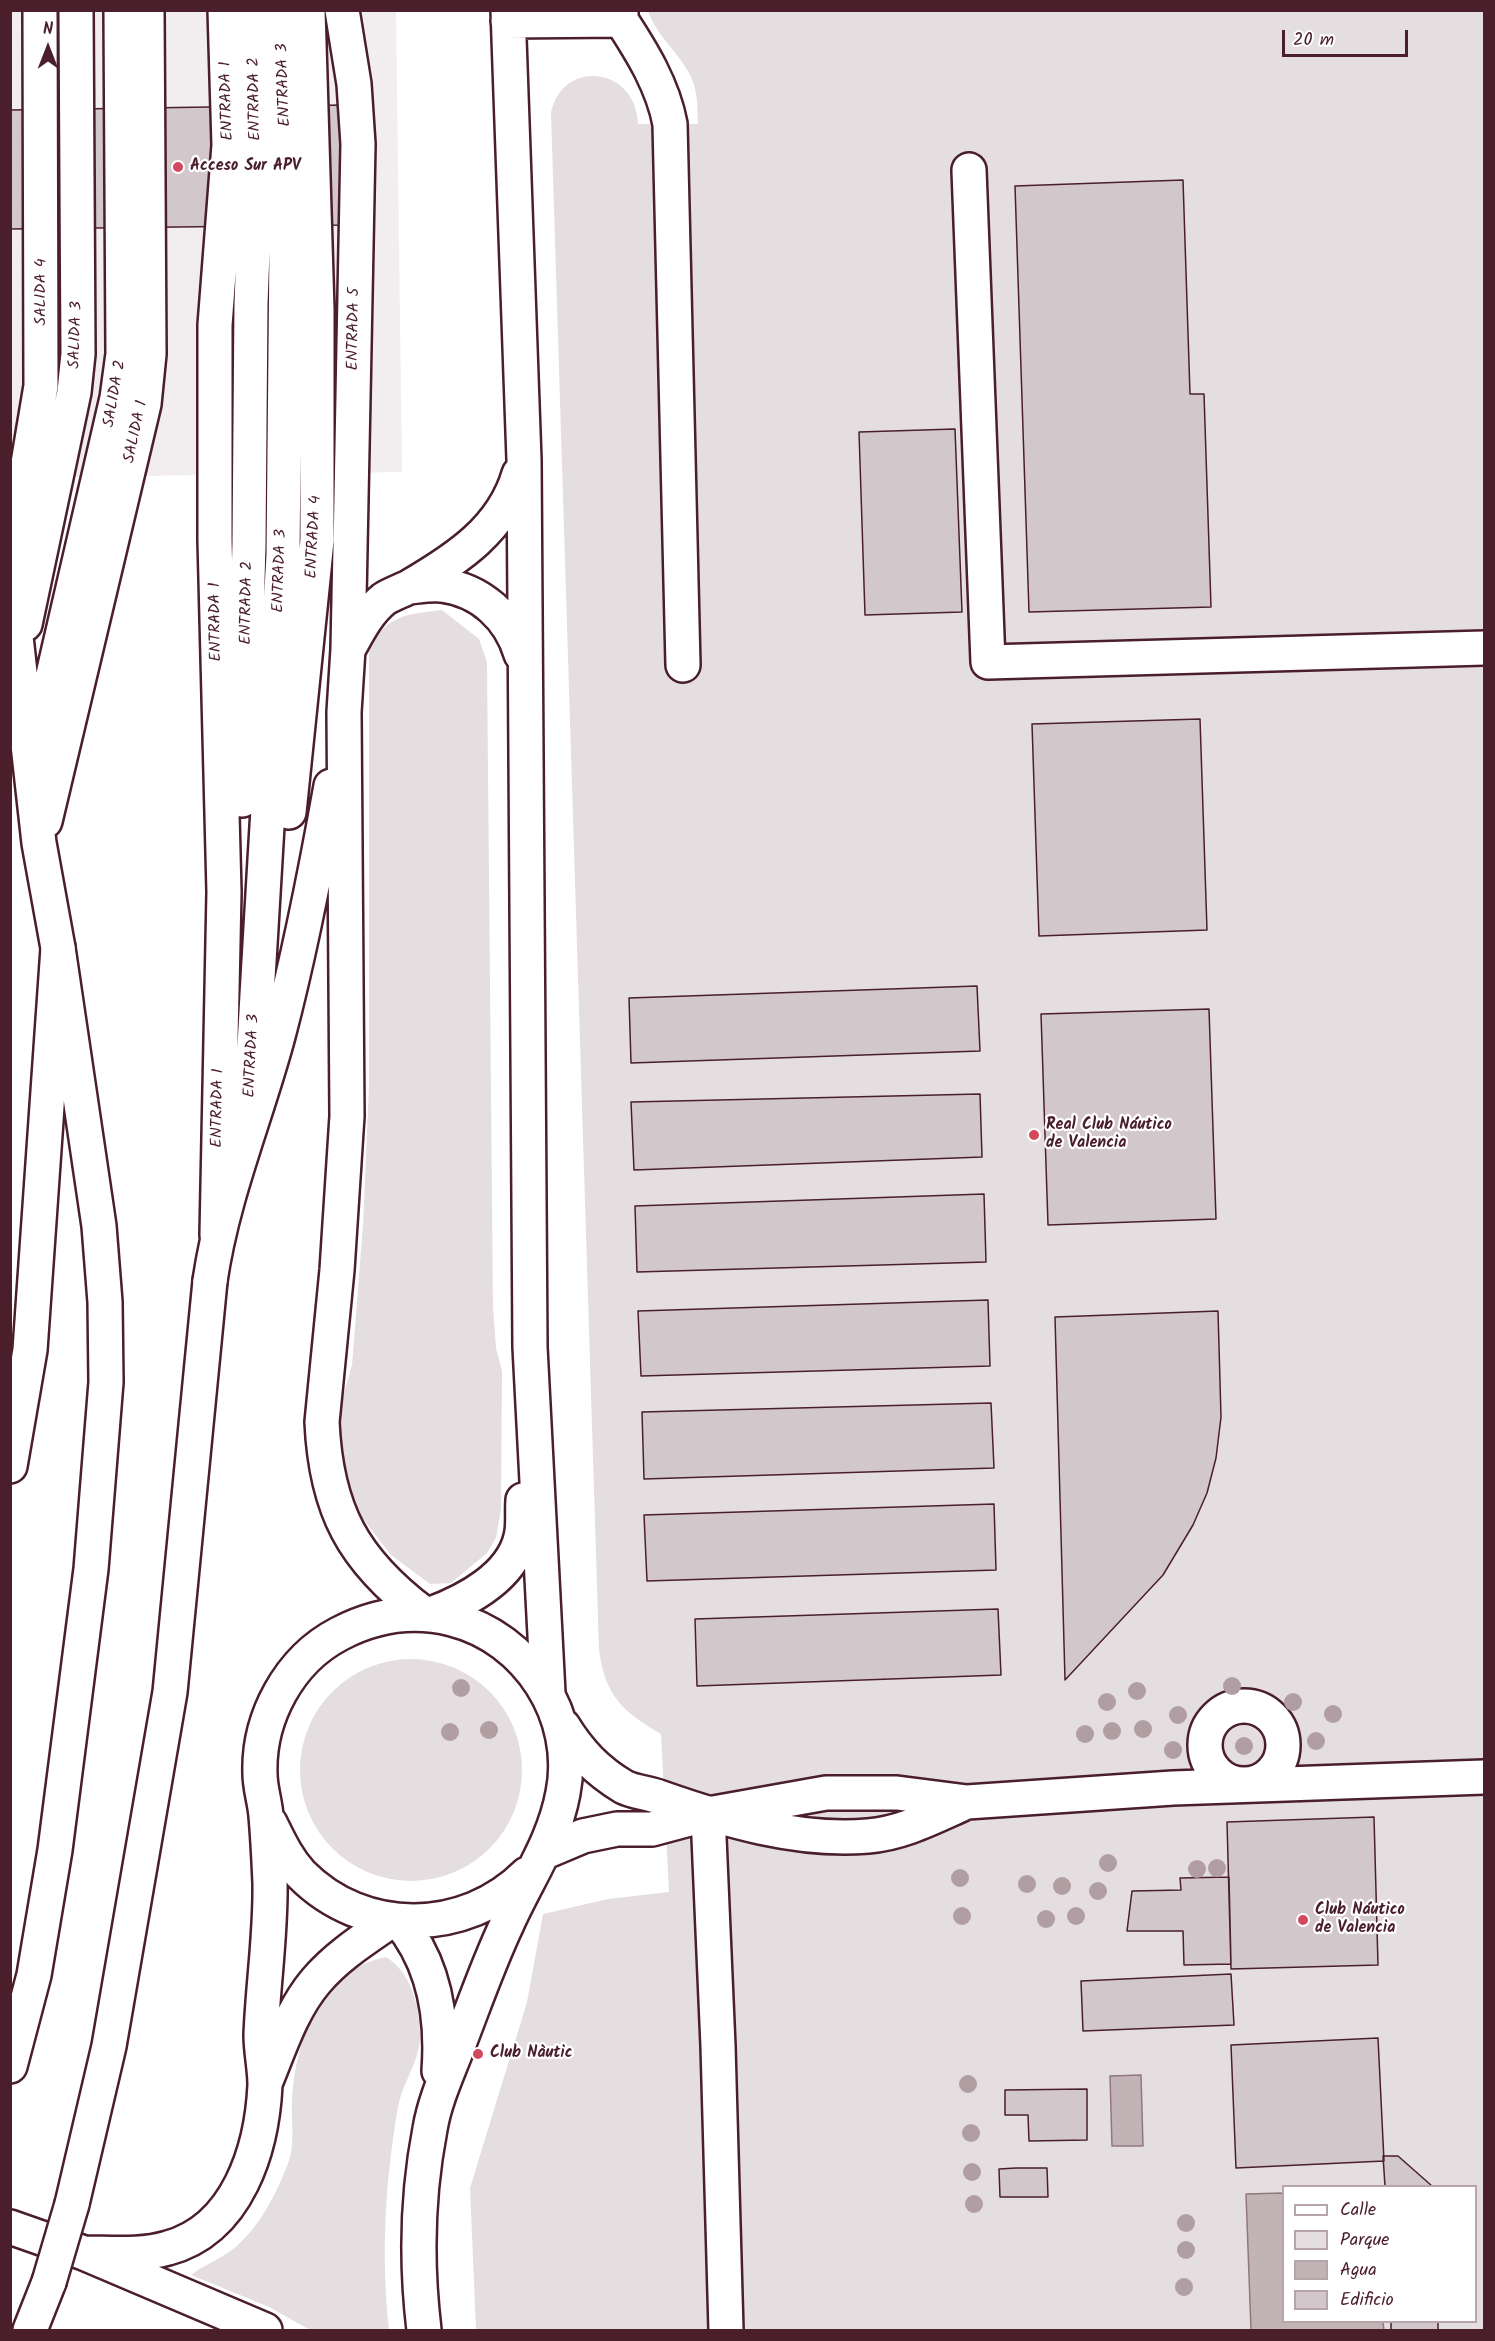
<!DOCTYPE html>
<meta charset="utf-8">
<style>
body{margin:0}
#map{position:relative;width:1495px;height:2341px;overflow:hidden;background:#fff;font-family:Kalam,sans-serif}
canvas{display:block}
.frame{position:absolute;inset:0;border:12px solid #4a1f2b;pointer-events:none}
.legend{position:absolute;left:1282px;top:2185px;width:195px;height:138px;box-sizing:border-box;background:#fff;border:2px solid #b7a5aa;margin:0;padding:8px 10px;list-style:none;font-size:18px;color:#4a1f2b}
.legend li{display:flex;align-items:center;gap:12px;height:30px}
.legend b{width:30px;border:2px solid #b7a5aa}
.north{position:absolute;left:18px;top:18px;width:60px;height:60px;-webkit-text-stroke:4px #fff;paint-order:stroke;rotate:0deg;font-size:16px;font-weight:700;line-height:24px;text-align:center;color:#4a1f2b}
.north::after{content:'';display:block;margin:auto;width:21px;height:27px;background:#4a1f2b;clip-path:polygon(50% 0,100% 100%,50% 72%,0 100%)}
.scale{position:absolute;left:1282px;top:30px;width:126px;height:27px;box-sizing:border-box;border:3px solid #4a1f2b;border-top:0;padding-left:8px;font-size:18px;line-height:21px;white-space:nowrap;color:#4a1f2b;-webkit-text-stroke:4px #fff;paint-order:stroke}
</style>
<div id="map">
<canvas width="1495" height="2341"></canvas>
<div class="frame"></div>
<ul class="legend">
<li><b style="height:8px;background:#fff"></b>Calle</li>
<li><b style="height:16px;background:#e5dee0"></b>Parque</li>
<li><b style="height:16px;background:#c1b3b6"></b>Agua</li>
<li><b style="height:16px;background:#d2c7cb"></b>Edificio</li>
</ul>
<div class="north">N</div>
<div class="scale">20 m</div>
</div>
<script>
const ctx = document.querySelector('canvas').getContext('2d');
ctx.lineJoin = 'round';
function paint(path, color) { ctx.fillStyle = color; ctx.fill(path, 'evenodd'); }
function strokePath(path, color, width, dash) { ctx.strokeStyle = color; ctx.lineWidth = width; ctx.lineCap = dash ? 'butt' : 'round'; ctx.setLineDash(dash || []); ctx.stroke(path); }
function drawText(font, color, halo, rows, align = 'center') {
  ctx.font = font + ' Kalam,sans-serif'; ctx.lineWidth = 4.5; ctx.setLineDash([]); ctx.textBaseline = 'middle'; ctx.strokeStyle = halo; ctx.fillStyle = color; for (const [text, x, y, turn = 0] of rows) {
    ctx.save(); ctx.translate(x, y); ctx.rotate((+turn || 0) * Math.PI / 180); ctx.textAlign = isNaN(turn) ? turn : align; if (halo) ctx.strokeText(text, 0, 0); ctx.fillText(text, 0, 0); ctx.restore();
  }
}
paint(new Path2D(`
 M10 11H396L402 472 11 478Z`), '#f2eeef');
paint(new Path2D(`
 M648 11H1484V2330H476L470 2188 527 2002 543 1914 608 1899 669 1892 661 1734C623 1712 605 1696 599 1650L551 113C561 59 636 65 638 124H698C697 110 698 95 693 82 683 55 657 38 648 11ZM1284 2186H1476V2322H1284Z
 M442 610 479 639 487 662 493 1306 496 1348 502 1371 501 1509 496 1538 487 1553 451 1583 430 1584 391 1555 352 1505 338 1460 341 1403 352 1365 363 1225 369 1085V647C388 615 407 614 442 610Z
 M300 1770a111 111 0 1 1 222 0a111 111 0 1 1-222 0Z
 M386 1957C411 1972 419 2005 420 2033 421 2060 403 2081 398 2107 385 2182 381 2255 389 2330H310L269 2307 191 2275C205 2264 223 2258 237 2246 262 2223 277 2192 289 2161 295 2144 291 2120 292 2102 295 2042 319 1970 386 1957Z`), '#e5dee0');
const water = new Path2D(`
 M1141 2075 1143 2146H1112L1110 2076Z
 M1283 2193 1284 2322H1383L1384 2330H1251L1246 2194Z`);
paint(water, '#c1b3b6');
strokePath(water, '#91787e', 1.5);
const building = new Path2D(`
 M344 105 345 225 10 229V110Z
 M1183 180 1190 394H1204L1211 607 1029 612 1015 186Z
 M955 429 962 612 865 615 859 432Z
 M1200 719 1207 930 1039 936 1032 724Z
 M977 986 980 1051 631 1063 629 998Z
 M1209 1009 1216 1219 1048 1225 1041 1014Z
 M980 1094 982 1157 634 1170 631 1102Z
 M984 1194 986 1262 637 1272 635 1206Z
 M988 1300 990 1366 641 1376 638 1311Z
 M1218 1311 1221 1417 1216 1458 1207 1493 1193 1525 1163 1575 1065 1680 1055 1317Z
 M991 1403 994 1468 644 1479 642 1412Z
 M994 1504 996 1570 647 1581 644 1515Z
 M998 1609 1001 1675 697 1686 695 1619Z
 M1374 1817 1378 1965 1231 1969 1227 1822Z
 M1229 1877 1231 1964 1184 1965 1183 1931H1127L1132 1891 1181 1890 1180 1878Z
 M1231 1974 1234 2025 1083 2031 1081 1981Z
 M1378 2038 1384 2161 1236 2168 1231 2045Z
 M1087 2089V2140L1029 2141 1028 2115H1005V2090Z
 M1383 2156H1398L1432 2186H1385Z
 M1016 2168H1047L1048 2197H1000L999 2169Z
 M1391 2322H1438V2330H1391Z`);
paint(building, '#d2c7cb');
strokePath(building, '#4a1f2b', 1.5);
const minor = new Path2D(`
 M342 10 354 84 358 144 348 649 344 712 347 1116 337 1270 322 1422C326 1510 353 1560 423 1613
 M508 10 524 460 530 1347 548 1693
 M621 20C642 52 663 86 670 124L683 665
 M508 21 621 20V10
 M969 170 988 662 1484 648
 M10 571 41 386 40 10
 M10 583 39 843 58 948 30 1350 10 1466
 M409 587C419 586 431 584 441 585 481 590 510 617 521 654
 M25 624 74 392 78 354 76 10
 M349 648C359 630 368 612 384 599 392 594 401 591 409 587 457 559 503 529 519 474
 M37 744 117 398 123 354 121 10
 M242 800 249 544 251 304 257 144 254 10
 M289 812 317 540V310L308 10
 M45 821 144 404 149 354 147 10
 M249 1130 283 556 287 144 283 10
 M217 1235 224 892 215 540V325L229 145 225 10
 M210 1281C222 1197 256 1118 278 1036 300 953 316 870 331 786
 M431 1614C466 1601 512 1577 521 1537 524 1526 522 1512 523 1500
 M1205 1745a39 39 0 1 1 78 0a39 39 0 1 1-78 0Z
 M563 1726C579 1752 597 1771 624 1787 634 1792 648 1793 659 1797 724 1820 798 1842 868 1836 904 1833 935 1816 967 1802
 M708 1814 718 2046 726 2330
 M270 1823C279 1841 287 1859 301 1874 363 1937 465 1936 527 1874
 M545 1852 583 1836 617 1829H652L708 1814 826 1793H897L967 1802 1173 1788 1484 1777
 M399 1921C435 1964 443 2017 439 2071
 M266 2081C280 2047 292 2009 316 1981 337 1956 366 1938 392 1920
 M10 2227 84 2253 265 2330
 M84 2253C112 2253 141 2256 168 2248 238 2229 262 2149 265 2085 265 2068 261 2052 261 2035 263 1984 271 1933 270 1883 269 1861 268 1838 266 1816 265 1802 260 1788 260 1774 258 1718 289 1660 339 1634 375 1615 412 1609 452 1619 528 1638 578 1717 563 1793 554 1842 527 1879 507 1924 489 1962 475 2002 460 2041 449 2070 435 2099 430 2129 417 2196 416 2263 424 2330`);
const highway = new Path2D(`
 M10 2066 34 1975 55 1850 91 1569 106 1382 105 1302 99 1226 58 948
 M72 2204 109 2046 170 1692 210 1281
 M30 2330 49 2282`);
strokePath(minor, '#4a1f2b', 38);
strokePath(highway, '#4a1f2b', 38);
strokePath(minor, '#fff', 33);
strokePath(highway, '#fff', 33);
const highwayBridge = new Path2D(`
 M49 2282 72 2204`);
strokePath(highwayBridge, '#4a1f2b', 38, []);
strokePath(highwayBridge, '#fff', 33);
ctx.fillStyle = '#b19ea3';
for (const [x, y] of [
 [1232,1686],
 [461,1688],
 [1137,1691],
 [1107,1702],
 [1293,1702],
 [1333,1714],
 [1178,1715],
 [1143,1729],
 [489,1730],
 [1112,1731],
 [450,1732],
 [1085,1734],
 [1316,1741],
 [1244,1746],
 [1173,1750],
 [1108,1863],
 [1217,1868],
 [1197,1869],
 [960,1878],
 [1027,1884],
 [1062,1886],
 [1098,1891],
 [962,1916],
 [1076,1916],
 [1046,1919],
 [968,2084],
 [971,2133],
 [972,2172],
 [974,2204],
 [1186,2223],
 [1186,2250],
 [1184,2287]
]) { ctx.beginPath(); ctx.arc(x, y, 9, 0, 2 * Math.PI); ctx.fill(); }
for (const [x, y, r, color] of [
 [178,167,6,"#d1495b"],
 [1034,1135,6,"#d1495b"],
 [1303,1920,6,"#d1495b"],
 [478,2054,6,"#d1495b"]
]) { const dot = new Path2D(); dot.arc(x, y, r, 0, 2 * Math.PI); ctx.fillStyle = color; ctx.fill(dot); strokePath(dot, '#fff', 2); }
drawText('16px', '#4a1f2b', '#fff', [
 ["ENTRADA 3",285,85,-92],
 ["ENTRADA 2",256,99,-91],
 ["ENTRADA 1",228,101,-92],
 ["SALIDA 4",42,292,-90],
 ["ENTRADA 5",355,329,-89],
 ["SALIDA 3",77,335,-88],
 ["SALIDA 2",116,394,-80],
 ["SALIDA 1",137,432,-78],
 ["ENTRADA 4",315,537,-87],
 ["ENTRADA 3",281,571,-88],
 ["ENTRADA 2",248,603,-89],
 ["ENTRADA 1",217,622,-91],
 ["ENTRADA 3",253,1056,-87],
 ["ENTRADA 1",219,1108,-89]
]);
drawText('bold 16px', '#4a1f2b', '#fff', [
 ["Acceso Sur APV",190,167],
 ["Real Club Náutico",1046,1126],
 ["de Valencia",1046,1144],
 ["Club Náutico",1315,1911],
 ["de Valencia",1315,1929],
 ["Club Nàutic",490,2054]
], 'left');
</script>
